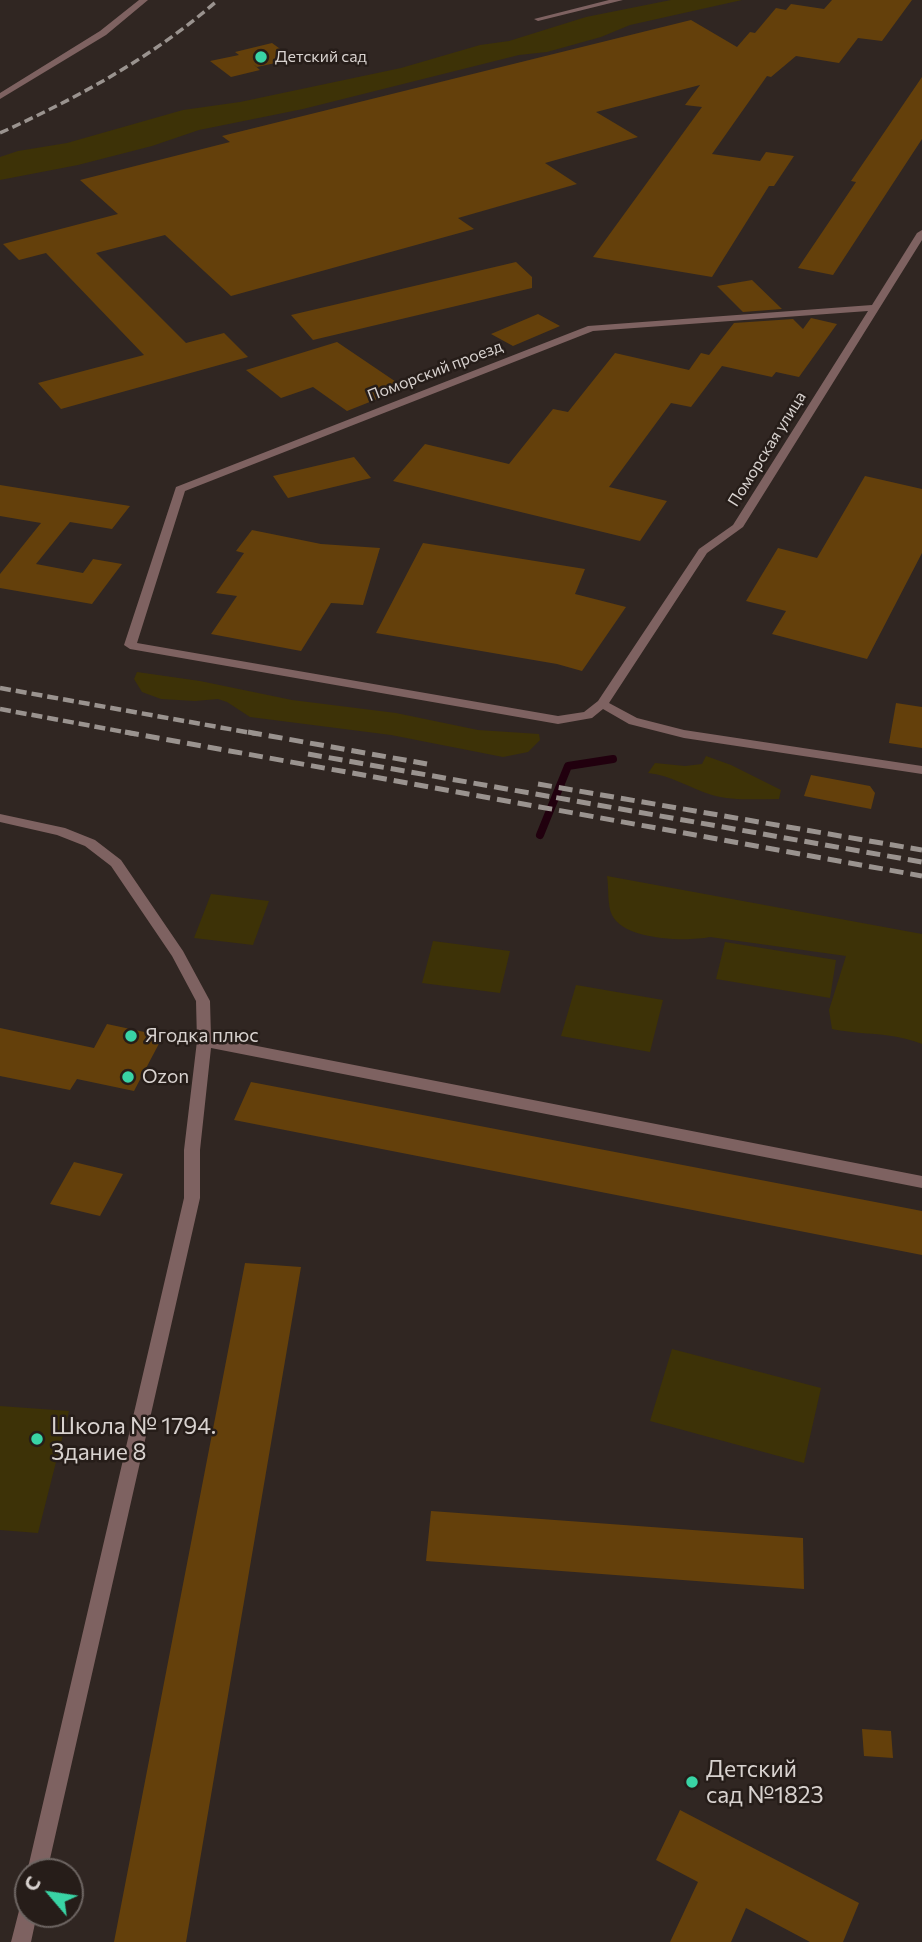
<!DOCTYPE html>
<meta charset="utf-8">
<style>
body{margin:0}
#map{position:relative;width:922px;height:1942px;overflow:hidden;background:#302622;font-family:Commissioner,sans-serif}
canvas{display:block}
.north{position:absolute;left:14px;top:1858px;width:70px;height:70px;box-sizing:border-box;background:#261d19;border:2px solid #6d6562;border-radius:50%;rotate:299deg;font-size:19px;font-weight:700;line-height:28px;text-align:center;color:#d8d2cf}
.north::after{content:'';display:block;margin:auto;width:24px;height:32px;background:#39d4a5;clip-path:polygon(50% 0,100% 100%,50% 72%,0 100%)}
</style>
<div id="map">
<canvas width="922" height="1942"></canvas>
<div class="north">С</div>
</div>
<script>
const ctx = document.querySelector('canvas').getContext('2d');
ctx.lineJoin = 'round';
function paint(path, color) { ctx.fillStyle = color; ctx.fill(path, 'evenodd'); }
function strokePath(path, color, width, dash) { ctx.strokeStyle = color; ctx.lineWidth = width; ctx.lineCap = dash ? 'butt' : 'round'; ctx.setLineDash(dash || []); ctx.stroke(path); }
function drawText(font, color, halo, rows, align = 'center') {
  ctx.font = font + ' Commissioner,sans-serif'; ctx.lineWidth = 5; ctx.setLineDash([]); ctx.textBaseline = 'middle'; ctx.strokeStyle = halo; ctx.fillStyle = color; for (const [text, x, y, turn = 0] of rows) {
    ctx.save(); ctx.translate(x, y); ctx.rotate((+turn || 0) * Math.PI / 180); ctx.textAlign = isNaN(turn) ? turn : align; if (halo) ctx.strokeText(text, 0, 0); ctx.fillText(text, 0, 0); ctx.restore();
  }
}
paint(new Path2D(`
 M671 0H742L630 25 601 37 547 52 519 55 303 109 199 130 152 146 78 165 0 180V157L18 151 67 143 183 110 240 102 401 68 480 45 509 41 586 17Z
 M137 672 200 681 292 700 396 713 478 730 539 734 540 740 528 752 503 757 391 735 250 717 227 702 218 699 195 701 161 699 142 692 134 679Z
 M706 756 731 765 781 790 779 799C757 799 733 801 712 795 690 788 670 775 648 773L655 763 685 766 702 764Z
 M607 876 922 934V1044C889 1031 866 1036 832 1029L829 1010 846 956 710 937C685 942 624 940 612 915 607 905 609 887 607 876Z
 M211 894 269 901 253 945 194 938Z
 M433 941 510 951 500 993 422 983Z
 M725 942 836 960 830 998 716 979Z
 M576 985 663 1000 650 1052 561 1036Z
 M672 1349 821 1388 804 1463 650 1421Z
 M0 1406 69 1411 38 1533 0 1530Z`), '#3d3207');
strokePath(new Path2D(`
 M540 835 568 766 613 759`), '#21000e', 8);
paint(new Path2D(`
 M832 0H912L882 41 858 38 839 63 796 56 771 77 767 76 712 154 760 161 766 152 794 156 774 186H769L712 277 593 257 702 107 685 105 700 85 596 112 638 137 545 163 577 184 458 218 474 229 231 296 165 235 96 253 186 343 224 333 248 357 61 409 38 383 144 355 46 253 19 260 3 244 118 214 80 180 230 142 222 136 691 20 737 47 750 32 755 33 776 8 786 10 791 4 824 9Z
 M272 43 294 59 257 67 253 64 260 70 231 77 210 61 239 55 235 52Z
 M922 77V139L833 275 798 268 856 182 851 181Z
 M516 262 532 277V288L313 340 291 315Z
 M752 280 782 309 743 312 717 286Z
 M538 314 560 326 513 346 491 334Z
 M811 318 837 324 799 377 776 372 772 377 722 366 691 407 671 403 609 487 667 501 640 541 393 481 425 444 509 464 553 409 568 412 615 353 689 370 701 353 709 355 734 323 793 319 803 329Z
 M337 342 405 388 347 411 313 387 281 398 246 370Z
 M354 457 371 478 288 498 273 476Z
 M865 476 922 489V553L867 659 772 634 786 611 746 601 778 548 817 558Z
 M0 485 130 506 112 529 70 522 36 564 83 573 93 559 122 564 92 604 0 588V574L41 523 0 516Z
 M252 530 321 544 380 548 363 605 331 603 301 651 211 634 237 596 216 593 244 553 236 551Z
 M423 543 585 569 575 594 626 607 582 671 557 664 376 633Z
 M896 703 922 707V748L889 743Z
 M811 775 870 786 875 793 871 809 804 796Z
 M107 1024 163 1036 134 1091 77 1079 70 1090 0 1076V1028L94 1048Z
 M251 1082 922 1211V1255L234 1120Z
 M74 1162 123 1174 100 1216 50 1204Z
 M245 1263 301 1267 186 1942H114Z
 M431 1511 803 1538 804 1589 426 1561Z
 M862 1729 891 1731 893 1758 864 1756Z
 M680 1810 859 1903 843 1942H810L746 1908 731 1942H670L698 1882 656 1860Z`), '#64400b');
paint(new Path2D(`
 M609 0H623L538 21 534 19Z
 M922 230V240L743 527 707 553 609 703 637 718 684 730 922 766V774L684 738 629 724 603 709 592 718 558 724 130 649 124 645 176 487 588 326 872 305 917 233ZM868 311 733 525 699 549 598 701 584 712 558 716 137 643 185 491 593 331Z
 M0 814 65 828 95 840 121 860 183 951 210 1001 211 1037 922 1176V1188L211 1048 200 1150V1198L47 1872H28V1874L27 1872 184 1198V1150L197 1041 196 1001 172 956 111 866 85 846 57 835 0 822Z
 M28 1900V1914H37L31 1942H11L21 1903Z`), '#7e6261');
paint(new Path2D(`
 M139 0H148L106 35 0 99V93L100 31Z`), '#7e6261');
strokePath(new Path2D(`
 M0 133C79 97 153 57 218 0`), '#9a938f', 3.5, [9, 4.5]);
strokePath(new Path2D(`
 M0 688 257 734
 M0 709 135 734`), '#9a938f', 4.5, [11, 5]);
strokePath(new Path2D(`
 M125 732 922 876
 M248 732 427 764
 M308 754 922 862
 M538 784 922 850`), '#9a938f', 5, [14, 7]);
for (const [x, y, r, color] of [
 [261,57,7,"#39d4a5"],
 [131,1036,7,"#39d4a5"],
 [128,1077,7,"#39d4a5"],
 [37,1439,7,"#39d4a5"],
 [692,1782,7,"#39d4a5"]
]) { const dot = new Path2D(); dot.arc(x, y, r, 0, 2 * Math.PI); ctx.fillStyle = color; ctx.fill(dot); strokePath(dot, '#261d19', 2.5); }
drawText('16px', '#d8d2cf', '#261d19', [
 ["Детский сад",275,57]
], 'left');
drawText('16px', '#d8d2cf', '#261d19', [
 ["Поморский проезд",435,371,-21],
 ["Поморская улица",767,449,-58]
]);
drawText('19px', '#d8d2cf', '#261d19', [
 ["Ягодка плюс",145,1036],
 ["Ozon",142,1077]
], 'left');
drawText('23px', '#d8d2cf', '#261d19', [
 ["Школа № 1794.",51,1426],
 ["Здание 8",51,1452],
 ["Детский",706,1769],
 ["сад №1823",706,1795]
], 'left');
</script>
